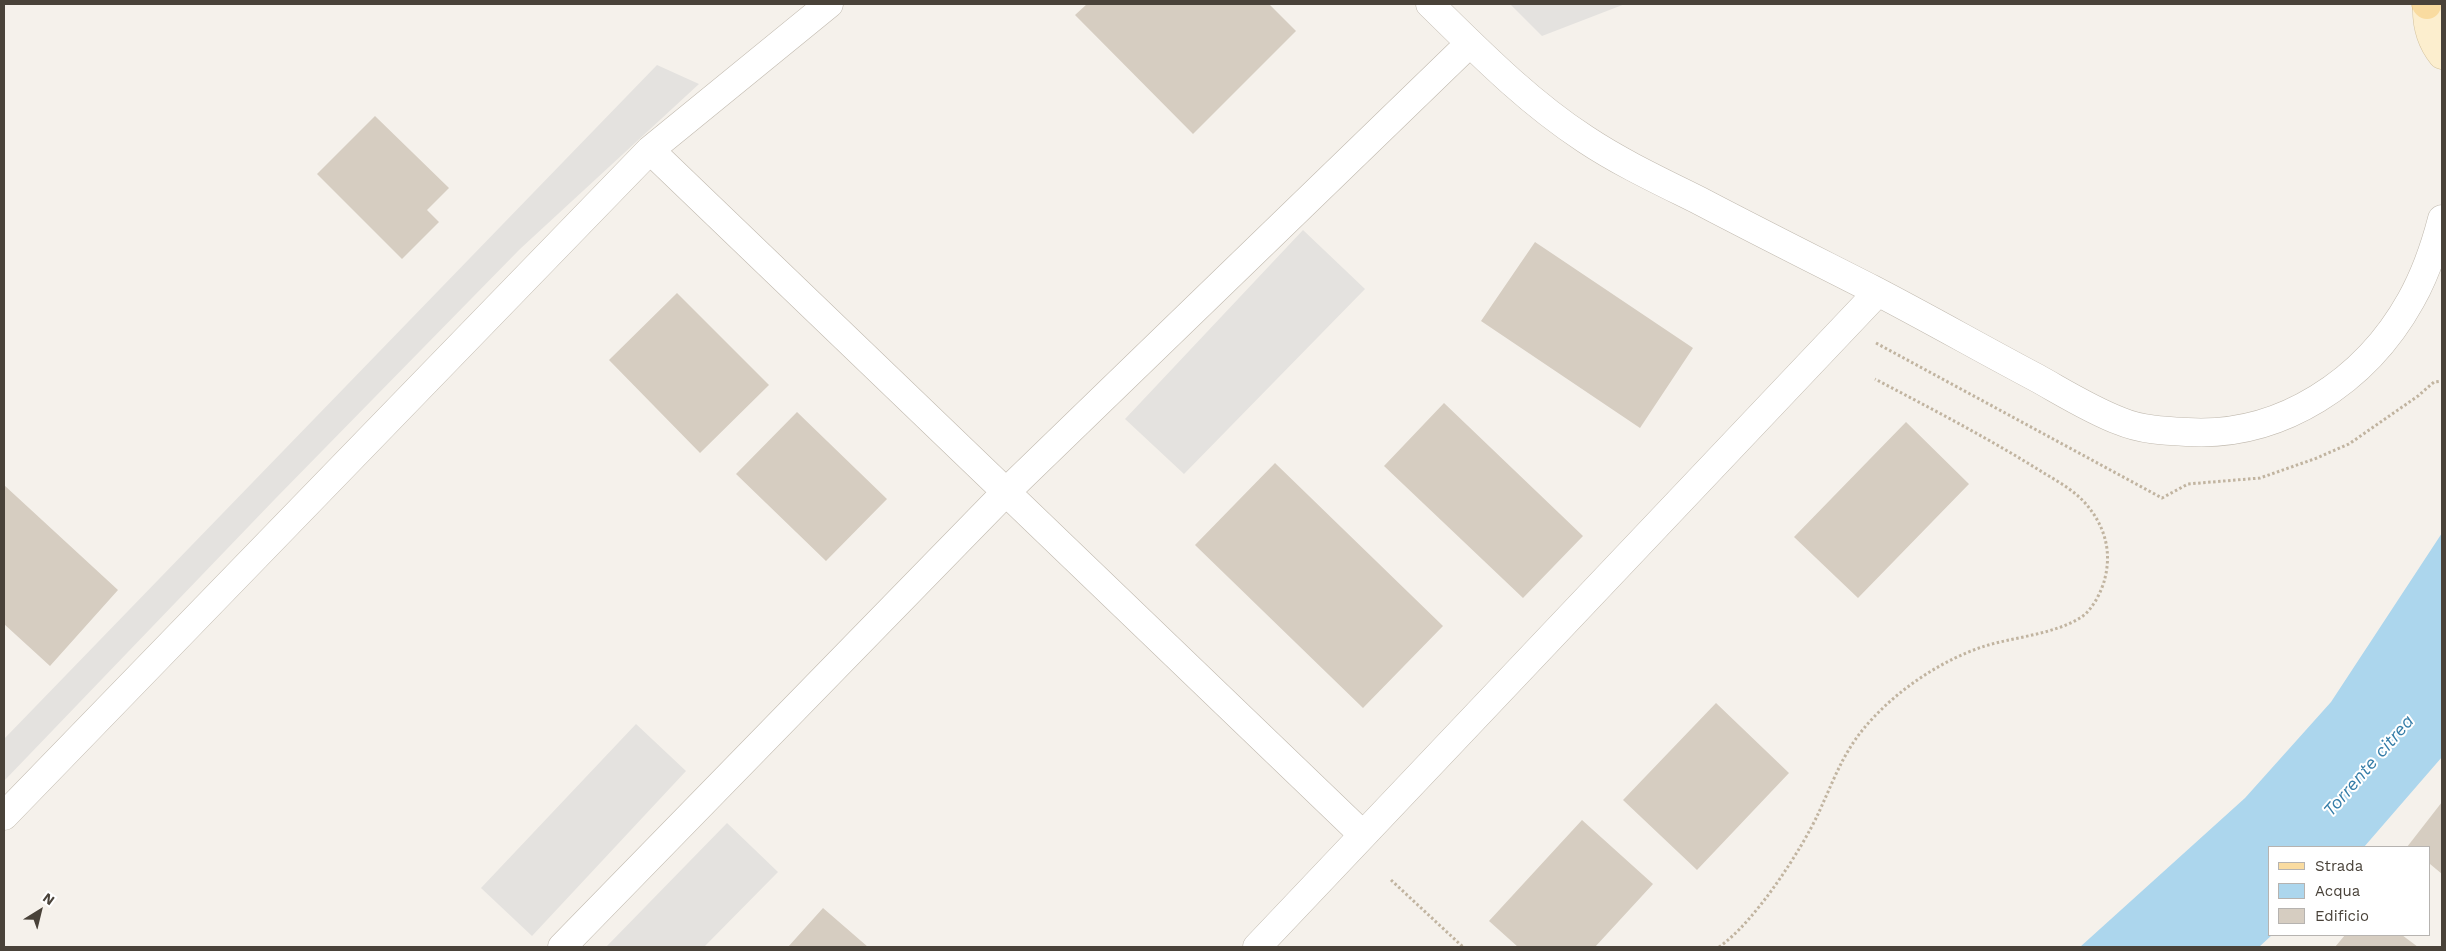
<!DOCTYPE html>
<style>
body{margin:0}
#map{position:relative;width:2446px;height:951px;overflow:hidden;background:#f5f1eb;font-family:"Work Sans",sans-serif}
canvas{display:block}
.frame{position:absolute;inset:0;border:5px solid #494239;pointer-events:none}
.legend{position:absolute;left:2268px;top:846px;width:162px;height:90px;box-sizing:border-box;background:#fff;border:1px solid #b6b3b0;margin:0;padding:6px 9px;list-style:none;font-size:15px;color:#494239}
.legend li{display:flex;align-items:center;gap:10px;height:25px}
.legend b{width:25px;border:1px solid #b6b3b0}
.north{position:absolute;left:15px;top:886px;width:50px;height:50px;-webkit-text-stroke:4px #fff;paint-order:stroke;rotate:36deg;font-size:14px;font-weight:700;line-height:20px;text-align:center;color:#494239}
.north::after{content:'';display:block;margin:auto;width:18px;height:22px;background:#494239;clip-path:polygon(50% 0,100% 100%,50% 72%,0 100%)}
</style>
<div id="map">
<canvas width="2446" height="951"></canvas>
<div class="frame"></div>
<ul class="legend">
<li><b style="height:6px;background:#f9dba0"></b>Strada</li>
<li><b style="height:14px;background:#acd6ed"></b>Acqua</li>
<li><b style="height:14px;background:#d6cdc1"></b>Edificio</li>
</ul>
<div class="north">N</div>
</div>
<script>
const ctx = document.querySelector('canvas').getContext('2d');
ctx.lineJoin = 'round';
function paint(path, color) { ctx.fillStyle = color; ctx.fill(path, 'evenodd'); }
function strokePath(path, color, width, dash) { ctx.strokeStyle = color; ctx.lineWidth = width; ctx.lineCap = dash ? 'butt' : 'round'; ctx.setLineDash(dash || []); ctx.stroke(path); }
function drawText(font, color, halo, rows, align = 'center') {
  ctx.font = font + ' "Work Sans",sans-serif'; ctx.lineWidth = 4; ctx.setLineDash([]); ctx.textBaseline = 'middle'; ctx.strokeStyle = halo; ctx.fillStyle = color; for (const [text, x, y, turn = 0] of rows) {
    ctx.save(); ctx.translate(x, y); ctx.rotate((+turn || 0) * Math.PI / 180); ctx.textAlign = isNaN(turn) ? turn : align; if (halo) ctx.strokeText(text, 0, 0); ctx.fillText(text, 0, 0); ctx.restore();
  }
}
paint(new Path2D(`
 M1510 4H1625L1542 36Z
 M657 65 699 84 520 249 275 499 4 781V739Z
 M1303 230 1365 289 1184 474 1125 419Z
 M636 724 686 771 532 936 481 888Z
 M727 823 778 872 704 947H606Z`), '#e4e2df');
paint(new Path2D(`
 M2442 533V757L2364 847H2270V935H2272L2259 947H2080L2245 798 2331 702Z`), '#acd6ed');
paint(new Path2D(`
 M1087 4H1269L1296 31 1193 134 1075 15Z
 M375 116 449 188 427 210 439 222 402 259 317 174Z
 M1535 242 1693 348 1640 428 1481 321Z
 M677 293 769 385 700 453 609 360Z
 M1444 403 1583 536 1523 598 1384 466Z
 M797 412 887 499 826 561 736 474Z
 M1906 422 1969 484 1858 598 1794 537Z
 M1275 463 1443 626 1363 708 1195 545Z
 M4 485 118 590 50 666 4 624Z
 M1716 703 1789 773 1697 870 1623 800Z
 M2442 802V874L2430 864V847H2407Z
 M1582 820 1653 884 1595 947H1518L1489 921Z
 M823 908 868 947H788Z
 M2345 935H2402L2418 947H2335Z`), '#d6cdc1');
const street = new Path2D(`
 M1430 4C1479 52 1527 101 1585 139 1621 163 1662 182 1700 201 1757 231 1815 260 1872 289 1928 318 1982 349 2037 378 2064 393 2091 410 2120 421 2141 430 2165 431 2187 432 2281 438 2366 381 2411 300 2425 275 2435 246 2442 219
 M650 150 1362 834
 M4 816 650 150 829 4
 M562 947 1005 493 1470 43
 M1257 947 1878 292`);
const secondary = new Path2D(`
 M2427 4C2426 23 2430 40 2442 55`);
const primary = new Path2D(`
 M2426 4 2427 5`);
strokePath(street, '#c0b9ae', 29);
strokePath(secondary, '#d2c19d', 29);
strokePath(primary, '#deb770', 29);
strokePath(new Path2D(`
 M1876 343 2162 498 2188 484 2260 478 2317 458 2349 444 2418 396 2434 382 2442 381
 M1391 880 1463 947
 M1719 947C1754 923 1801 851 1819 812 1836 775 1845 747 1874 717 1902 687 1943 660 1982 647 2012 637 2052 635 2080 618 2092 611 2102 591 2105 578 2112 550 2104 525 2086 504 2073 489 2055 480 2039 470 1986 437 1930 408 1875 379`), '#c1b4a0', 3, [2.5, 2.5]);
strokePath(street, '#fff', 28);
strokePath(secondary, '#fceece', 28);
strokePath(primary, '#f9dba0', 28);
drawText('italic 18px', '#357da8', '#fff', [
 ["Torrente citrea",2369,766,-49]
]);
</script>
